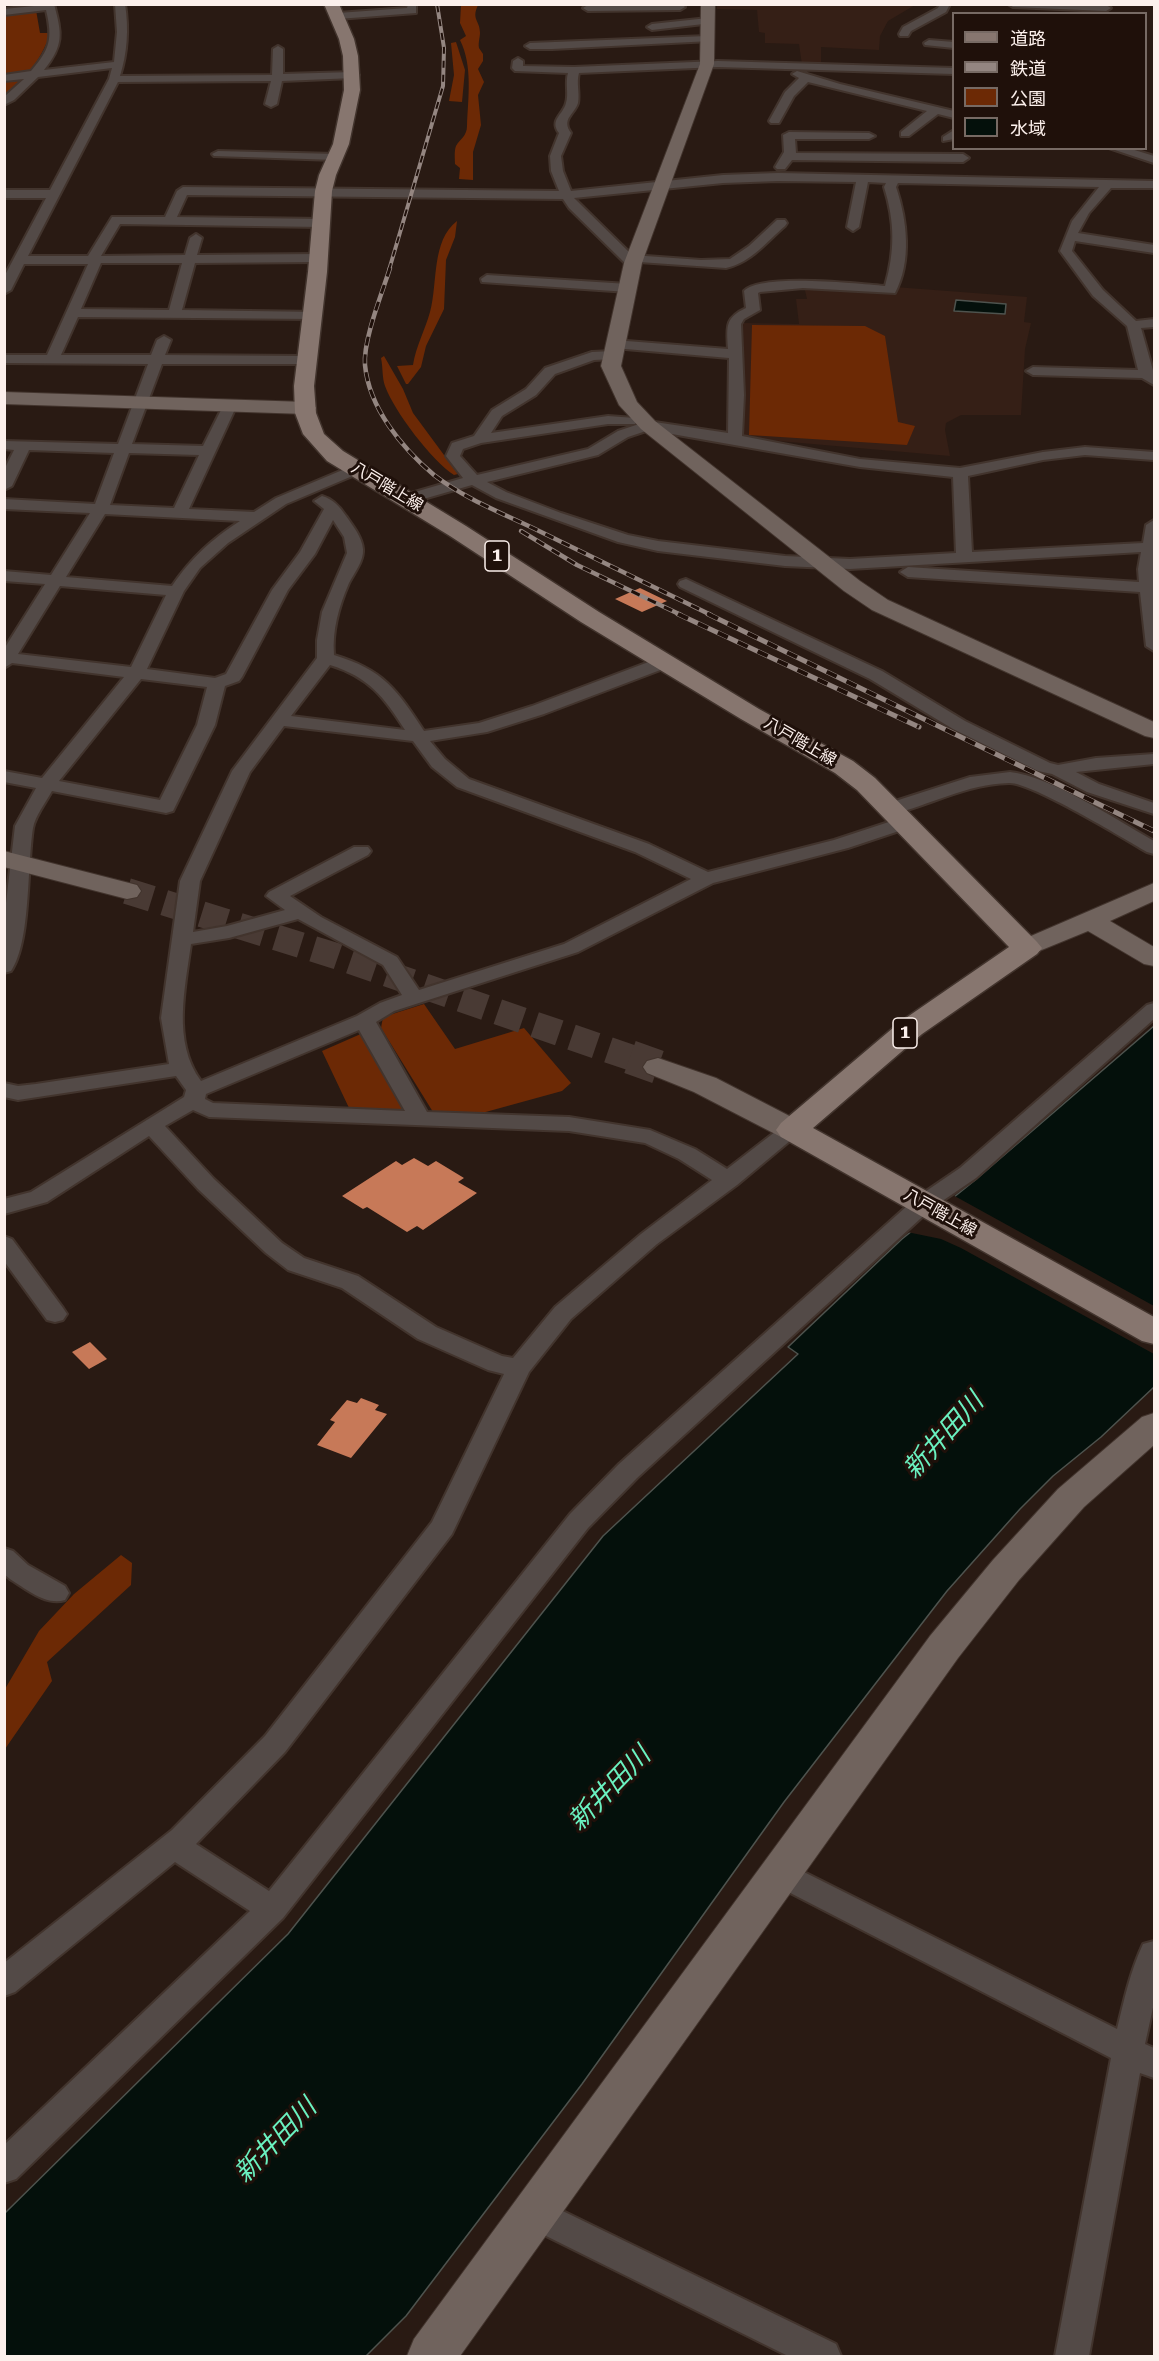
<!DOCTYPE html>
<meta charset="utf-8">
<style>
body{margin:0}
#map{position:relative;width:1159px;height:2361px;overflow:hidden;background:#291a13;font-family:"Roboto Serif","Noto Sans JP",serif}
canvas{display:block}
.frame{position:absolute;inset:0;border:6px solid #fcf0ec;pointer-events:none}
.legend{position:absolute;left:952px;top:12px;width:195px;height:138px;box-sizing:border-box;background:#1f100a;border:2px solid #776a64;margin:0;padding:8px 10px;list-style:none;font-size:18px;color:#fcf0ec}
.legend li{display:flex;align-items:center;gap:12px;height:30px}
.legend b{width:30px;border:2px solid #776a64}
</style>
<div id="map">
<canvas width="1159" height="2361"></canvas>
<div class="frame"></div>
<ul class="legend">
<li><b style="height:8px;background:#87766f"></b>道路</li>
<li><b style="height:8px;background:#948681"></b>鉄道</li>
<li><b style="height:16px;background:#6c2905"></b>公園</li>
<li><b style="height:16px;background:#04100b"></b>水域</li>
</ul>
</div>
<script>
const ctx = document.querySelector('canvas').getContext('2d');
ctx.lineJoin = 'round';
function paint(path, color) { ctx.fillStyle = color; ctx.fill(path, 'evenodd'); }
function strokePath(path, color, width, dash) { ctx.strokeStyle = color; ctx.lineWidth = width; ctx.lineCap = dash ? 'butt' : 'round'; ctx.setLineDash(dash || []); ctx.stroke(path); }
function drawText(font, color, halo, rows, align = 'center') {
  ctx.font = font + ' "Roboto Serif","Noto Sans JP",serif'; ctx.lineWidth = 6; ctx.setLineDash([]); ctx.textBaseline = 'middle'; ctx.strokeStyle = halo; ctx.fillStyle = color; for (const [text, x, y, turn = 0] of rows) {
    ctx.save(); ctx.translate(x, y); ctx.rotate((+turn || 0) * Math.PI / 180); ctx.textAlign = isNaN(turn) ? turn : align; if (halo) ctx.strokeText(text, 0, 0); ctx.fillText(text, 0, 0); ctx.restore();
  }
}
paint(new Path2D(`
 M717 4 915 5 888 21 880 36 879 50 821 47V66L802 65 799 44 765 43V33L759 32 757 10 717 9Z
 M804 286 895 287 1027 297 1024 322 1031 323 1025 349 1021 415H961L946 423 945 430 950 456 744 438 743 323 799 324 796 299H807Z`), '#351f16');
paint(new Path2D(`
 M461 5H478C471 20 480 20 480 33 480 37 478 43 479 48L483 54V61L478 69 484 82 478 95 481 125 473 152V180L459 179 460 168 455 164C455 159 454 151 456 146 460 139 467 136 467 126 468 98 473 66 460 40L466 36 460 23Z
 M36 10 40 33H51C39 63 27 76 5 98V14Z
 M456 42 465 70 462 102 449 101 454 75 451 43Z
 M457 221 455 237 446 260 444 309 426 346 421 367 408 384H406L397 366 413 365C416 346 425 330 430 312 438 283 431 241 457 221Z
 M752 325 865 326 885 336 898 422 915 426 907 445 749 435Z
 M384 356 403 389 413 413 458 474 454 475C432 461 394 411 385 386 382 378 383 367 381 358Z
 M424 1004 455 1049 524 1028 571 1083 562 1091 482 1113 433 1112 381 1028 383 1017Z
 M363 1033 410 1113 350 1110 322 1051Z
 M121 1555 132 1563 131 1585 47 1662 52 1681 5 1749V1689L39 1631 74 1594Z`), '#6c2905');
const water = new Path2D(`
 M956 300 1006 304 1005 314 954 311Z
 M1154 1026V1387L1101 1437 1053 1476 1020 1509 947 1591 784 1802 582 2084 406 2316 366 2356H5V2213L288 1934 603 1536 798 1354 788 1347 902 1239 974 1181Z`);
paint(water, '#04100b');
strokePath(water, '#4e534e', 1.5);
paint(new Path2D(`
 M951 1194 1154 1306V1354L961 1248 941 1239 907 1232Z`), '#291a13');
paint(new Path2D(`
 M640 588 667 601 642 612 615 599Z
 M414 1158 428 1166 436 1161 464 1178 458 1182 477 1193 423 1230 417 1226 407 1232 367 1207 363 1209 342 1196 396 1161 402 1165Z
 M90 1342 107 1359 89 1369 72 1352Z
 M361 1398 379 1405 375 1410 387 1414 351 1458 317 1445 335 1422 330 1420 347 1400 357 1403Z`), '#c77958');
strokePath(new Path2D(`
 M127 891 336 956 635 1059`), '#493a34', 26, [26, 13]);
strokePath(new Path2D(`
 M630 1057 658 1067`), '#493a34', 34, [34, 16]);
const street = new Path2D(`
 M54 4C62 34 64 45 44 70L114 62 117 32 115 4H125C129 29 127 54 120 76L272 75 273 49 278 46 283 49V74L354 72 359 75 354 78 282 81 277 104 271 107 265 104 271 81 118 82 28 256H88L112 217H165L177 191 183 187 559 191 551 171 550 156 559 133C549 120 563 115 566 103 569 94 565 83 568 73L515 71 512 68 513 61 518 58 523 61V66L574 67 718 61 954 68V74L718 67 579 73C576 83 580 93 578 103 574 115 561 119 571 133L561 156 563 171 571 191 723 175 778 173 1154 181V188H1111L1089 213 1078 233 1154 245V253L1075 241 1072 251 1103 290 1136 321 1154 319V327L1141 328 1154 374V385L1142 378 1033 375 1026 371 1033 367 1138 370 1127 326 1093 296 1060 251 1072 221 1099 187 898 183 896 187C907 220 912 261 895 293L803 288 760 292 758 293 760 310 744 319 741 324 744 395 742 436 860 459 960 468 1043 452 1085 447 1154 452V460L1085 455 1043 460 968 476 972 552 1143 543 1146 525 1154 520V651L1146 646 1140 592 908 577 900 572 908 567 1139 582 1138 569 1141 552 850 569 785 566 658 551 618 542 496 498 472 485 406 504 398 499 401 496 463 478 446 456 452 443 474 436 492 410 526 389 545 368 592 352 613 351 620 355 613 359 594 360 555 374 536 395 502 416 491 433 608 416 635 418 637 421 635 424H608L481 443 463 449 460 456 477 475 588 449 618 431 648 421 728 433 729 358 614 348 607 344 614 340 728 349C727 328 724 318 746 308L744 291C762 273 858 284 885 286 895 251 895 222 884 187L886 183 868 182 859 227 853 231 847 227 856 182 778 181 723 183 574 198 632 255 701 260 730 259 749 246 777 220H785L787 223 785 226C766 242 752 262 726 268L639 262 638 266H628L569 208 563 199 187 195 177 217 322 219 328 223 322 227 120 224 101 256 185 255 190 238 196 234 202 238 197 255 318 254 324 258 318 262 195 263 182 310 318 312 320 315 318 318 313 319 78 317 61 355H151L157 340 164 336 171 340 165 355 305 356 312 360 305 364H162L132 444 203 446 224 404 229 403 236 407 189 509 254 512 276 498 352 466 357 465 364 469 362 472 286 504 228 543 200 568 184 591 147 669 215 678 226 674 272 590 300 552 324 509 314 501 322 496C333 499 340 507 346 516 353 526 362 537 363 549 364 561 354 573 349 583 339 606 332 630 334 655 384 670 397 690 424 731L479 723 532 706 659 658H671L674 662 671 666 544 714 487 732 430 741 445 759 469 779 649 844 708 872 834 840 904 817 911 819 913 823 911 827 848 848 713 883 578 952 394 1011 376 1022 427 1112 569 1117 650 1130 695 1149 727 1169 784 1125 792 1123 800 1125 803 1130 737 1185 657 1244 571 1319 529 1372 452 1534 285 1752 196 1844 269 1891 570 1514 619 1464 916 1198 960 1168 1147 1005 1154 1003V1019L976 1178 932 1208 637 1478 588 1528 283 1918 16 2179 4 2183V2145L250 1911 175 1862 15 1992 4 1996V1963L172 1830 265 1736 432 1522 504 1374 488 1370 418 1339 342 1288 288 1270 266 1253 198 1189 149 1136 47 1202 4 1214V1199L31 1192 184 1097 186 1090 176 1076 18 1100 4 1097V1083L18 1086 36 1084 169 1064 161 1018 180 881 232 771 317 658V640L322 612 347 553 344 537 333 520 315 554 288 590 242 677 239 681 225 686 215 725 173 811 166 813 52 791C46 802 35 816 33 828 27 865 31 942 11 971L4 973V920L15 826 36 788 4 782V771L42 778 124 677 12 663 4 668V649L45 584 4 581V571L51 575 90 513 4 509V499L95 504 114 453 29 450 12 486 4 490V470L14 450 4 449V441L118 444 148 364 4 363V355H47L88 264H24L11 290 4 294V277L46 198H4V190H50L109 79 112 68 38 77 14 100 4 105V97L24 79 4 81V75L31 71C50 49 53 39 46 10L4 15V9ZM101 263H182L169 310 81 309ZM649 430 860 467 953 477 956 553 850 559 785 556 658 541 628 535 561 513 506 492 487 482 598 455 628 437ZM129 453 199 455 174 508 110 505ZM105 514 240 521C211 540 192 557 172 586L66 577ZM60 586 166 595 131 667 18 654ZM330 665C369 677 384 697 405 730L291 716ZM141 679 207 687 197 725 160 800 59 781ZM284 726 413 741 432 767 457 787 635 852 691 879 564 944 419 990 397 957 321 917 290 896 368 855 371 851 368 847H354L269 892 266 896 285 910 227 926 193 932 200 881 250 772ZM298 919 383 965 402 995 380 1003 357 1016 201 1081C172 1042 185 988 191 944L229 938ZM359 1030 405 1111 213 1103 205 1099 206 1094ZM193 1110 209 1117 569 1131 645 1143 679 1159 712 1180 641 1234 555 1307 513 1358 502 1356 436 1327 358 1276 304 1258 282 1243 214 1179 165 1126Z
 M682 4 685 7 680 10 588 11 583 8 588 5Z
 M940 4H950L946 12 911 31 908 36H900L899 34 903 27 938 8Z
 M1008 4H1095L1106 5 1111 8 1106 11 1013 7Z
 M408 5H416V13L338 19 333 16 338 13 407 8Z
 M708 18 712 19V23L652 30 647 27 652 24Z
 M707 36 712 39 711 41 552 49H530L525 46 530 43Z
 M929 40 954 42V48L925 45 924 43Z
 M797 71 840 84 954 111V118L938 114 909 136H901V132L927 111 808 82 794 96 779 123H771L769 121 785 92 799 78 792 74Z
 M954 130V139L943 141V137Z
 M789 132 869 133 875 136 869 139H795L796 153 963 154 969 158 963 162 792 160 785 169H777L775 167 784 152 783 135Z
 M1109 148H1128L1154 156V163Z
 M218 151 336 154 342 157 336 160 214 156 212 154Z
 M487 275 628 284 635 288 628 292 482 282 481 279Z
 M686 579 882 671 965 721 1050 763 1058 765 1096 758 1154 754V764L1076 772 1099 784 1154 803V814L1087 792 1052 774 1038 771 953 729 870 679 680 587 678 584 680 581Z
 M1010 772C1050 776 1117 820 1154 841V854L1147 852C1123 838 1031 782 1009 783 967 784 930 805 890 815L883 813 881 809 883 805 970 777Z
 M4 1236 12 1239 63 1308 67 1314 63 1320 55 1322 47 1320 4 1261Z
 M4 1548 13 1551 28 1565 65 1586 69 1593 65 1600C46 1606 26 1589 10 1579L4 1574Z
 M780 1860 1117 2029C1124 2000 1130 1972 1143 1944L1154 1941V2003L1145 2044 1154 2048V2078L1140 2073 1089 2356H1055L1111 2058 769 1882 765 1873 769 1864Z
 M536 2198 836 2344 841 2356H788L524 2225 519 2214 524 2203Z`);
const secondary = new Path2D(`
 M701 4H715L714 64 642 263 621 366 637 402 655 421 860 581 888 600 1154 722V738L1145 736 872 610 844 591 641 429 619 405 601 366 624 263 700 64Z
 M4 392 306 402 313 404 316 408 313 412 306 414 4 404Z
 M4 851 137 885 141 891 137 897 127 899 4 867Z
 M1154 883V901L1110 921 1154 947V966L1144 964 1088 931 1027 956 1017 954 1013 948 1017 942Z
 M658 1058 716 1078 803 1123 807 1130 803 1137 792 1140 781 1137 694 1092 647 1073 643 1067 647 1061Z
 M1154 1413V1445L1084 1507 1019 1580 958 1658 460 2356H407L414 2339 930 1636 993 1560 1058 1489 1142 1417Z`);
const primary = new Path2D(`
 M324 4H339L354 39 358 56 360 90 349 144 336 175 332 191 327 272 314 386 316 413 324 434 343 451 466 526 599 612 759 709 853 761 875 778 1037 942 1042 948 1037 954 922 1034 813 1128 1154 1317V1344L1142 1341 781 1137 776 1130 781 1123 900 1022 1009 947 857 790 835 773 741 719 581 622 450 536 327 461 303 434 295 413 294 386 308 272 315 191 319 175 333 144 344 90 343 56 339 39Z`);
strokePath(street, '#42342d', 4);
strokePath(secondary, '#42342d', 2);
strokePath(primary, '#42342d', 3);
paint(street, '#534a47');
paint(secondary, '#70635d');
paint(primary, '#87766f');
const railFar2 = new Path2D(`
 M389 270 443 86 444 48 437 4`);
const railFar1 = new Path2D(`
 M390 268C382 293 363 340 365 365 369 408 402 448 434 475 465 499 504 514 539 531 596 559 654 587 711 615
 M521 531 577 565 681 615`);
const rail = new Path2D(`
 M678 614 919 727
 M708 614 1154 831`);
strokePath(railFar2, '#948681', 4);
strokePath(railFar1, '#948681', 4.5);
strokePath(rail, '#948681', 5);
strokePath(railFar2, '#1f100a', 2, [7]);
strokePath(railFar1, '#1f100a', 3, [9]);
strokePath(rail, '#1f100a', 4, [11]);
drawText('16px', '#fcf0ec', '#1f100a', [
 ["八戸階上線",387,487,31],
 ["八戸階上線",800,742,30],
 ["八戸階上線",940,1213,29]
]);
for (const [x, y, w] of [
 [497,556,24],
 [905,1033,24]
]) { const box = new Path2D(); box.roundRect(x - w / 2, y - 15, w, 30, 4.5); ctx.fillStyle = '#1f100a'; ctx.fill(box); strokePath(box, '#fcf0ec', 1.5); }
drawText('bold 18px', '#fcf0ec', null, [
 ["1",497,556],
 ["1",905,1033]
]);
drawText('italic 26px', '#6af1c0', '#1f100a', [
 ["新井田川",944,1436,-48],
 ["新井田川",610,1789,-46],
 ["新井田川",276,2141,-46]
]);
</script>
